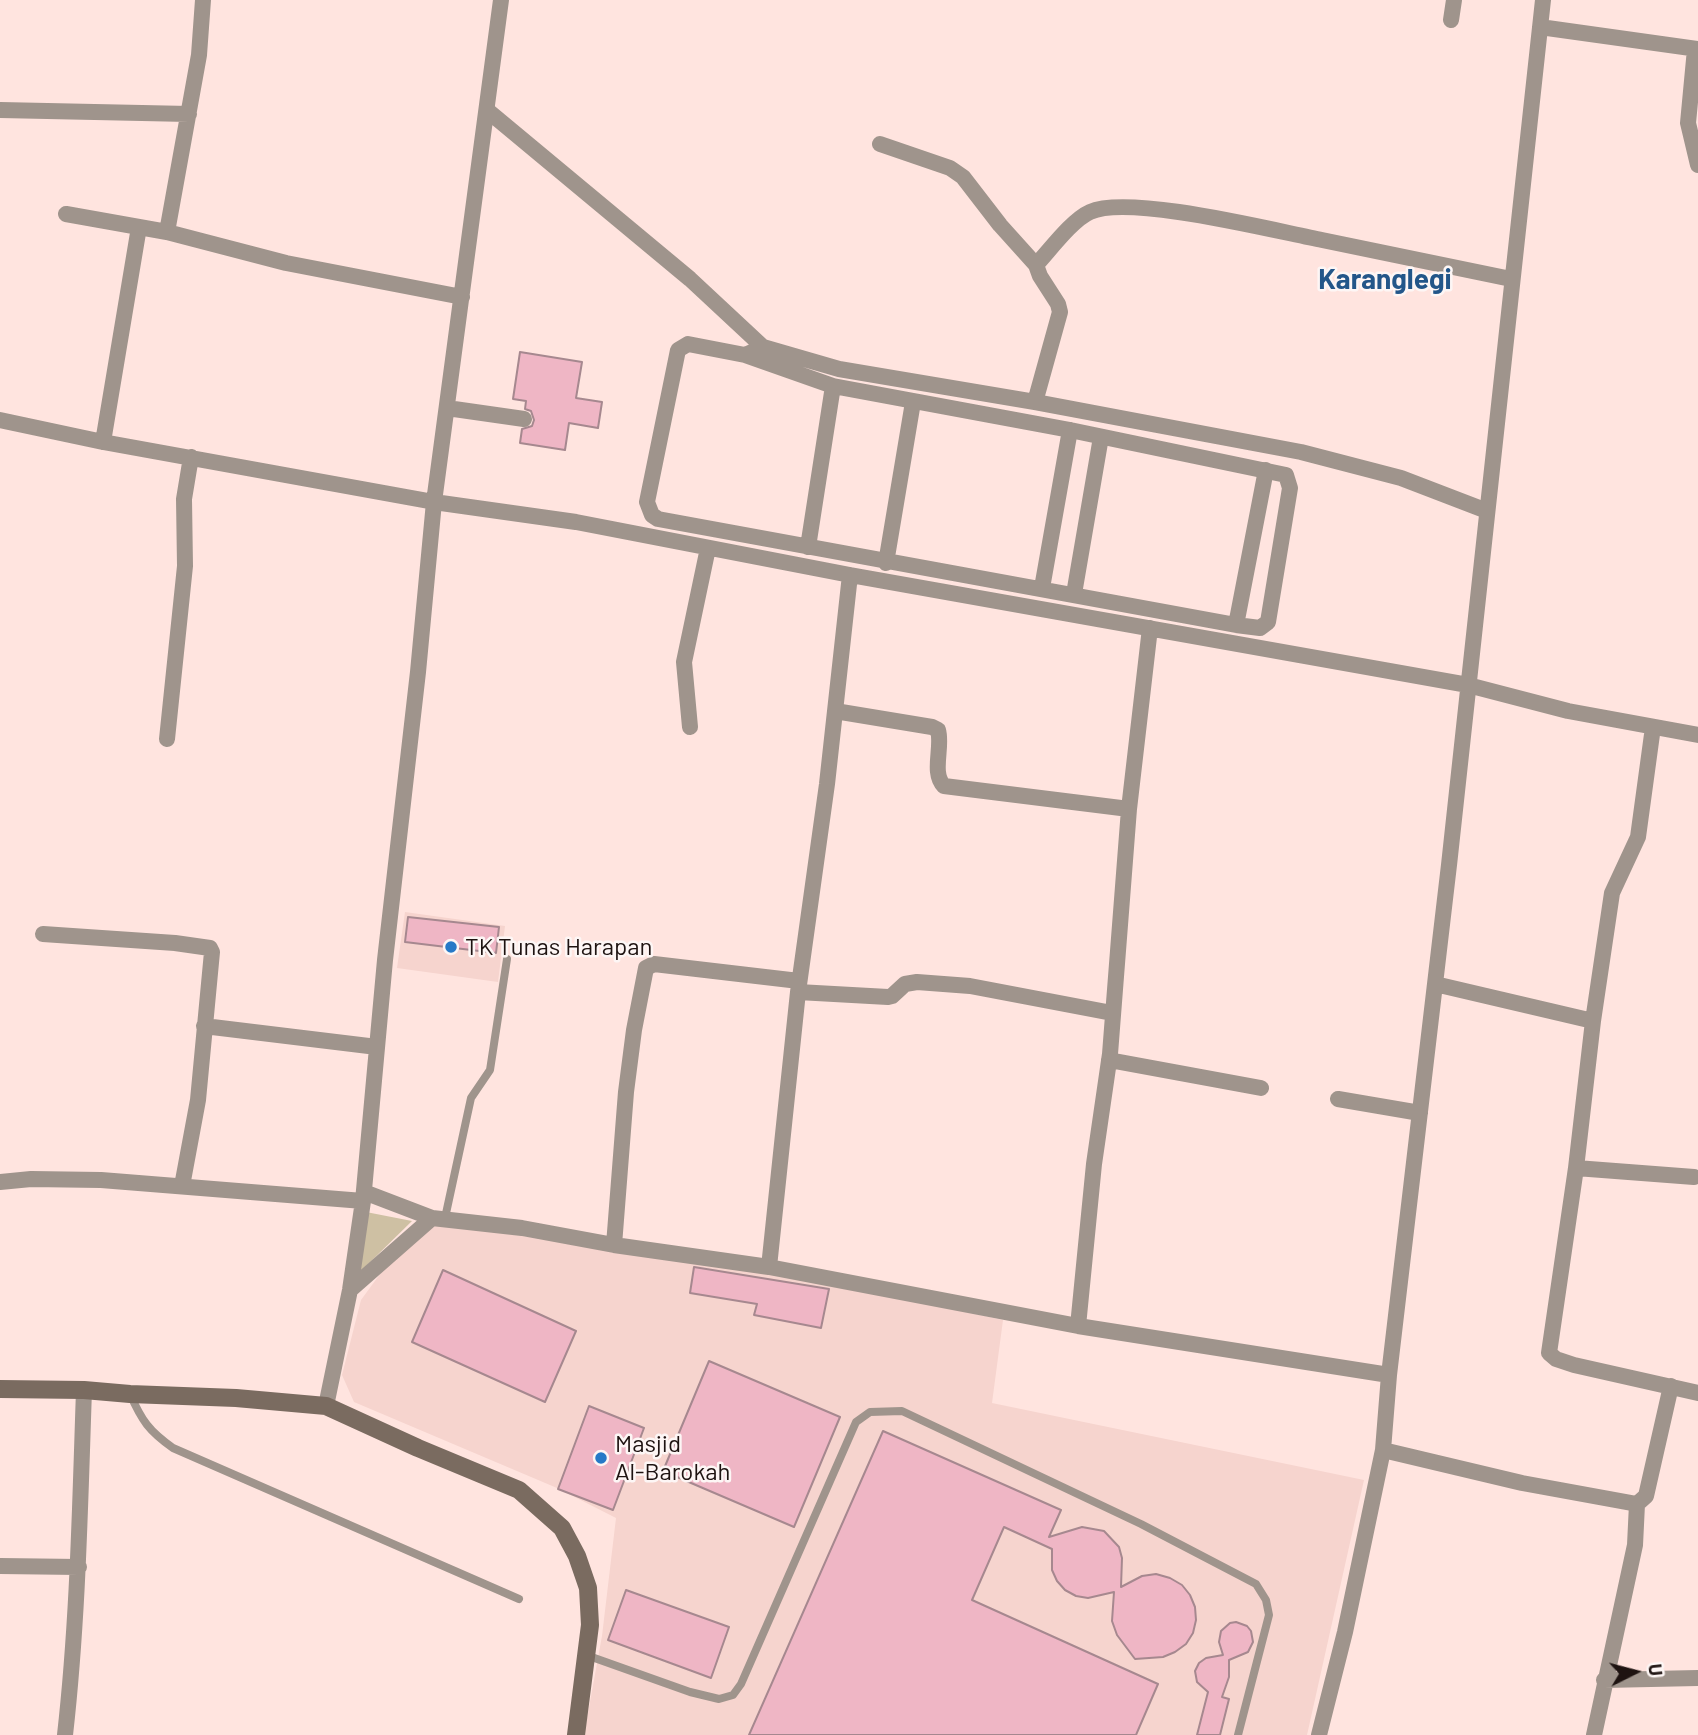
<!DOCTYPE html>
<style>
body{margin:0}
#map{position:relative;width:1698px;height:1735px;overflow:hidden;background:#ffe4df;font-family:Barlow,sans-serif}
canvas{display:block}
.north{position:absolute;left:1600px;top:1637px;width:70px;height:70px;-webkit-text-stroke:5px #fdf6f5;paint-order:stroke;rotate:84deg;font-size:19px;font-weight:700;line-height:28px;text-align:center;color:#1e1311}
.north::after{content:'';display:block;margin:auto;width:24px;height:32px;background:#1e1311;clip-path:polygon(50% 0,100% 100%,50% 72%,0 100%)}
</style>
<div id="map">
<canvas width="1698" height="1735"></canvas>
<div class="north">U</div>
</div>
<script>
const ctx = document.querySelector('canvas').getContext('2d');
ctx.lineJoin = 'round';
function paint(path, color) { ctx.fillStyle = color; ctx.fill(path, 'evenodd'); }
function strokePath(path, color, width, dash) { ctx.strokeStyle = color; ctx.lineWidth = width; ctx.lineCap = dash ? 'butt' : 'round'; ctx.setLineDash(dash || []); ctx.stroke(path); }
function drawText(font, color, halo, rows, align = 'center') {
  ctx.font = font + ' Barlow,sans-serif'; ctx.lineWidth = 5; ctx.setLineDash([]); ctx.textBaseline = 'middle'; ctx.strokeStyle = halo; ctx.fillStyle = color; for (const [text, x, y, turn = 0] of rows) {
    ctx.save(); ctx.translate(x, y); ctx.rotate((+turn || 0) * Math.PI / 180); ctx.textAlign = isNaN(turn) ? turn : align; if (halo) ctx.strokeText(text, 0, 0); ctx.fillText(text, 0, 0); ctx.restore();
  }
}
paint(new Path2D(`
 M405 912 505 926 498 982 397 968Z
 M433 1224 769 1269 1003 1320 992 1403 1364 1480 1307 1735H584L602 1636 616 1518 557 1488 354 1402 342 1375 361 1300 391 1259Z`), '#f6d4ce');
paint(new Path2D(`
 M366 1212 412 1221 359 1273Z`), '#cec0a3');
const building = new Path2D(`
 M520 352 582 362 576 398 602 402 598 428 569 423 565 450 520 443 522 429 532 426 534 420 531 411 525 409 526 401 513 399Z
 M408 917 499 927 496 953 405 942Z
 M694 1267 829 1289 821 1328 754 1315 757 1304 690 1293Z
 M443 1270 576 1331 545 1402 412 1342Z
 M709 1361 840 1417 794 1527 663 1471Z
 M589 1406 644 1428 613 1510 558 1489Z
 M883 1431 1061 1510 1049 1537 1082 1527 1104 1531 1119 1547 1122 1558 1121 1587 1142 1576 1156 1574 1170 1578 1182 1585 1190 1595 1195 1607 1196 1620 1193 1633 1186 1644 1175 1652 1163 1657 1135 1659 1117 1635 1112 1621 1114 1592 1088 1598 1076 1596 1065 1590 1057 1581 1052 1570V1549L1004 1527 972 1600 1158 1684 1136 1735H749Z
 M626 1590 729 1627 711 1678 608 1640Z
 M1236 1622 1247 1626 1251 1631 1253 1642 1248 1652 1229 1660V1677L1222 1697 1229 1699 1220 1735H1197L1208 1692 1197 1682 1195 1671 1199 1663 1206 1658 1223 1655 1219 1642 1221 1631 1230 1623Z`);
paint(building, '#efb6c5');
strokePath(building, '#a6888f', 2);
strokePath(new Path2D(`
 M445 1218 471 1098 490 1070 507 959
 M130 1394C142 1421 149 1431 173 1448L519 1599
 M586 1655 690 1692 719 1699 733 1695 741 1684 856 1422 870 1412 902 1411 1141 1524 1256 1584 1266 1600 1269 1615 1238 1735`), '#9f948c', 8);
strokePath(new Path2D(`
 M203 0 199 55 167 232 286 263 462 297
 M1451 20 1454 0
 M1540 27 1698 49
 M1695 49 1688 123 1698 165
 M0 110 189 114
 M488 111 690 279 763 347 839 369 1035 402 1301 452 1401 478 1487 511
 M880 144 950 168 963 177 1000 225 1036 265 1040 276 1058 304 1060 312 1035 402
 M66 214 139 227
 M1036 265C1050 250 1072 220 1090 212 1129 194 1275 231 1322 240 1385 253 1448 266 1511 279
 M763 347 745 355 688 344 678 350 647 502 652 515 658 519C851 555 1044 589 1236 625L1260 628 1268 622 1290 488 1286 475 1070 430 833 386
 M745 355 833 386 808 547
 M447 408 524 419
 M0 420 103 442 434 502 576 522 850 575 1468 685 1568 711 1698 735
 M103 442 139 227 167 232
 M886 563 913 402
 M1042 588 1070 430
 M1074 594 1101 437
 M1236 625 1266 470
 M835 711 932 727 938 730C943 747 931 773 944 786L1129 809
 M690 727 684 662 708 548
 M167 739 185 566 184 499 191 457
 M43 934 175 943 210 948 212 952 198 1100 182 1186
 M1435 984 1593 1021 1612 893 1638 837 1653 727
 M798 992 888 997 892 996 905 984 917 982 970 986 1112 1013
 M1593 1021 1576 1168 1549 1353 1556 1359 1574 1365 1698 1393
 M204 1026 377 1047
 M1109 1060 1261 1088
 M1338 1099 1420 1113
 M1576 1168 1694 1177
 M0 1182 31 1179 101 1180 363 1201
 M364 1192 432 1218
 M614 1245 626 1092 634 1030 646 968 654 964 799 981
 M769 1267 798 992 827 784 850 575
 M350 1290 432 1218 522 1228 614 1245 769 1267 1078 1326 1389 1375
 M1078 1326 1094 1164 1110 1054 1129 809 1150 628
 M326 1406 350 1290 363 1201 385 960 418 672 434 502 501 0
 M1383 1450 1522 1483 1637 1504 1635 1545 1594 1735
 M1637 1504 1646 1496 1671 1386
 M0 1566 79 1567
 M1604 1680 1698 1678
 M65 1735C78 1620 80 1505 84 1390
 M1319 1735 1345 1632 1383 1450 1389 1375 1449 865 1543 0`), '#9f948c', 16);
strokePath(new Path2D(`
 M0 1389 84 1390 130 1394 236 1398 326 1406 418 1448 519 1490 562 1528 577 1556 588 1588 590 1625 576 1735`), '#7a6b60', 18);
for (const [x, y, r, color] of [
 [451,947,7,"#2679c7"],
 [601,1458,7,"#2679c7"]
]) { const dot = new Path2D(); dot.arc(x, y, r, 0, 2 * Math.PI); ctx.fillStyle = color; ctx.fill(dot); strokePath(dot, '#fdf6f5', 2.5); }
drawText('24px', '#1e1311', '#fdf6f5', [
 ["TK Tunas Harapan",465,947],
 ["Masjid",615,1444],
 ["Al-Barokah",615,1472]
], 'left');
drawText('bold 28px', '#235689', '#fdf6f5', [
 ["Karanglegi",1385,280]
]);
</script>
